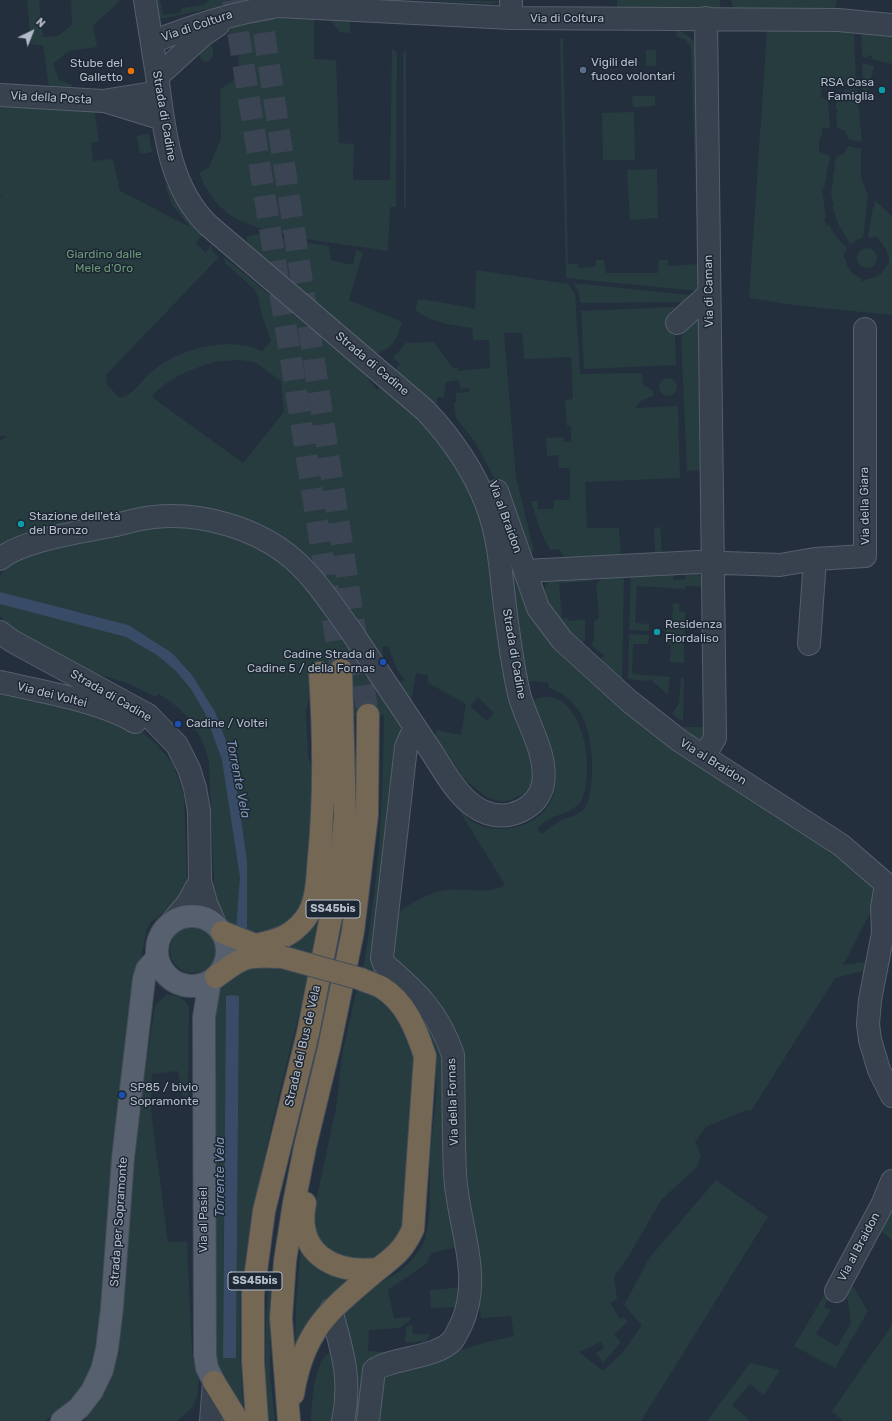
<!DOCTYPE html>
<meta charset="utf-8">
<style>
body{margin:0}
#map{position:relative;width:892px;height:1421px;overflow:hidden;background:#242f3e;font-family:Rubik,sans-serif}
canvas{display:block}
.north{position:absolute;left:12px;top:12px;width:40px;height:40px;-webkit-text-stroke:3px #1d2633;paint-order:stroke;rotate:43deg;font-size:11px;font-weight:700;line-height:16px;text-align:center;color:#b4bcc9}
.north::after{content:'';display:block;margin:auto;width:14px;height:18px;background:#b4bcc9;clip-path:polygon(50% 0,100% 100%,50% 72%,0 100%)}
</style>
<div id="map">
<canvas width="892" height="1421"></canvas>
<div class="north">N</div>
</div>
<script>
const ctx = document.querySelector('canvas').getContext('2d');
ctx.lineJoin = 'round';
function paint(path, color) { ctx.fillStyle = color; ctx.fill(path, 'evenodd'); }
function strokePath(path, color, width, dash) { ctx.strokeStyle = color; ctx.lineWidth = width; ctx.lineCap = dash ? 'butt' : 'round'; ctx.setLineDash(dash || []); ctx.stroke(path); }
function drawText(font, color, halo, rows, align = 'center') {
  ctx.font = font + ' Rubik,sans-serif'; ctx.lineWidth = 3; ctx.setLineDash([]); ctx.textBaseline = 'middle'; ctx.strokeStyle = halo; ctx.fillStyle = color; for (const [text, x, y, turn = 0] of rows) {
    ctx.save(); ctx.translate(x, y); ctx.rotate((+turn || 0) * Math.PI / 180); ctx.textAlign = isNaN(turn) ? turn : align; if (halo) ctx.strokeText(text, 0, 0); ctx.fillText(text, 0, 0); ctx.restore();
  }
}
paint(new Path2D(`
 M27 0H39L43 37 58 36 72 25 71 0H120L112 9 93 25 97 47 69 51 53 64 59 80 72 85 70 89 49 88 43 46 31 44Z
 M157 0H160L163 15 180 13 182 8 203 5 209 0H227L228 5 160 19Z
 M420 0 500 1 494 4Z
 M617 0H720V12H617Z
 M731 0H837L835 11 734 10Z
 M279 18H314V59L336 60 339 143 354 144 353 180H390L392 49 397 53 396 207H390L388 251C348 244 254 237 225 211 213 201 205 187 199 173L209 167 221 139 220 89 232 82 238 73 239 42 236 36 226 31 243 23Z
 M333 19 350 20V33L340 32 331 21Z
 M676 28C690 39 695 35 696 55L698 291 566 278 560 39H563L568 264H578V268L595 267 596 260H604L606 273H658L659 260H668V266L698 264 691 47 685 39 677 37Z
 M767 30 854 31 856 82 843 84 844 80 840 77 838 78 830 77 824 80 822 79 820 81 822 95 820 97 828 100 830 127 827 129 824 127 821 130 823 132C819 138 818 147 820 152L830 156 824 188H822L826 218 824 220 827 226 829 225 837 238 847 248 843 257 845 258C847 269 852 274 862 279L861 281H865L866 279C876 279 882 274 887 265H889C890 257 886 247 879 240V238L875 236 874 238 868 237 873 207H875L874 200 892 216V315L793 305 749 298Z
 M861 32 892 36V64L871 59 872 56 868 55 867 58 862 56Z
 M209 39C213 47 217 58 206 62L202 60 197 51Z
 M406 50V207H404L403 53Z
 M646 50H656V66H646Z
 M862 63 874 66 864 104Z
 M857 89 862 142 849 140 845 131 837 127 836 114 838 113V110H836V100L842 96 844 90Z
 M632 96H655V106L633 107Z
 M0 102 94 108 99 142 91 143 93 161 113 159 120 191 190 227 173 206 165 186 169 185 182 210 194 224 192 226 202 235 196 243 206 253 211 244 212 251 219 257 106 375 107 385 120 398C136 394 142 378 155 369 182 348 229 336 262 351L271 341 262 315 258 296 254 289 225 263 224 257 361 370 377 390 382 385 417 419 421 416 450 451 484 523 512 709 531 761 533 769 532 784 524 794 510 800 503 802 488 798 466 781 435 737 436 730 461 735 466 704 428 683V675L416 673 411 702 396 679 401 682 405 680 398 671 388 646 382 647 383 654 382 657 348 613 230 516 0 547V441L7 436H0V197L2 196 0 195ZM240 360 255 362 281 381 284 412 243 463 152 397C164 380 195 367 215 362 223 360 232 361 240 360ZM478 697 494 713 487 721 470 706Z
 M634 112 635 160H603L602 113Z
 M149 134 152 152 140 154 137 136Z
 M848 146 861 149V177L868 196 865 222H863L865 226 863 237 850 244 841 228 840 229 832 206H834L831 194 834 170H835L834 166 836 157 844 153Z
 M657 169 658 218 630 220 627 170Z
 M256 234 329 246 331 260 353 265 356 250 363 252 349 300 402 322C396 341 393 349 372 355L247 244V237Z
 M857 258a10 10 0 1 1 20 0a10 10 0 1 1-20 0Z
 M476 270 568 284 575 293 580 374 642 373 643 384 652 390 654 395 639 402 636 408 678 406 680 478 585 482 587 528H619L621 555 565 558 559 549 550 550 541 532 531 501H538V509H554V500H570V468H559L558 455 547 456 546 438 563 437 564 442H571V426H567L565 400 573 399 571 357 524 359 522 333H504L516 478 534 551 522 552 496 481 475 442 456 418 454 403 456 402V393L469 392V388L460 389 459 380 446 382 444 397H437V403L428 400 394 371 400 364 393 358 406 343 434 342 453 368H458V371L490 368 489 340H473L472 328C451 325 432 323 415 310L418 300C424 298 465 307 475 309Z
 M573 283 699 296 680 310V302L581 303 578 291Z
 M674 307 676 365 584 369 581 311Z
 M698 309 700 470 687 471 681 338Z
 M659 387a9 9 0 1 1 18 0a9 9 0 1 1-18 0Z
 M165 526H183L219 533 252 544 286 565 309 588 332 619 401 721 392 860 377 960C388 975 403 984 415 997 431 1014 441 1035 448 1057L450 1176 463 1246 431 1253 426 1264 388 1290 394 1318 411 1317V1319L400 1328 369 1330 368 1351 384 1352 381 1358 368 1362 362 1421H348C353 1401 355 1382 351 1361 348 1343 336 1329 343 1309 349 1294 375 1286 387 1279 401 1272 414 1259 422 1246 433 1225 429 1183 430 1159 431 1129 439 1098 436 1069 433 1018 407 988 363 968 379 882 383 802 384 715L354 716 350 669 310 675 311 690 306 711 308 756 315 777 314 811 308 893 304 910 295 923 280 933 266 936 247 934 233 927 220 914 213 902 209 885H214L209 762C202 732 185 708 158 694L156 697 129 684 86 670 16 631 7 624 0 615V576L6 567 27 555Z
 M660 527 662 552 655 553 654 528Z
 M505 550 532 604 738 783 875 881V904L843 965 872 961 874 968 835 978 751 1111 747 1110 706 1127 695 1142 701 1155 697 1167 661 1200 627 1259 614 1277 617 1299 610 1303 620 1319 623 1317 628 1321 614 1335 621 1342 603 1363 596 1353 604 1348 601 1342 579 1352 603 1371 624 1351 642 1325 624 1305 650 1257 716 1180 768 1217 641 1421H375L378 1375 487 1342 514 1336 511 1316 481 1318 469 1227 459 1069 392 964 395 916C408 904 429 892 447 890 466 888 487 895 505 885L451 797C458 806 465 818 475 823 503 838 549 824 554 790 558 760 540 729 530 702 536 698 543 696 550 697 586 702 595 776 581 801 574 812 559 814 549 819 544 821 540 826 537 829L542 834C549 828 555 824 562 820 569 817 579 815 584 809 591 799 591 784 592 773 593 739 586 700 549 688L548 683 534 681 525 683Z
 M624 572 622 687 596 665 604 655 592 646 594 636V621L599 618 596 584 600 580 601 577Z
 M673 574V580L685 579V574C697 573 703 574 706 587L685 586V589L637 586 635 623 649 624V631L629 630 631 575Z
 M554 577 594 578 591 581 559 583 562 618H568L569 621 585 619V640L580 646 560 632 543 592 547 583Z
 M673 603 680 604 679 612H685L684 663 670 662 671 644H665L666 625 672 626Z
 M629 634 649 635 648 644H633L632 674 670 677 668 695 650 679 648 681 628 679Z
 M681 677 684 678 683 722 672 714 679 703Z
 M0 685 133 724 156 744 173 764 184 796 187 882 178 902 151 922 147 929 139 968 102 1339 90 1378 68 1405 45 1421H0Z
 M683 727H706L709 729 701 740 697 741 684 736Z
 M320 911 312 954 285 947Z
 M170 950a23 23 0 1 1 46 0a23 23 0 1 1-46 0Z
 M263 963 308 976C285 1076 255 1176 244 1279 239 1321 240 1364 243 1406L215 1361 213 1305 215 994 224 980ZM226 996H239L236 1358H223Z
 M357 989 374 995 385 1004 398 1021 414 1058 403 1235 385 1256 363 1264 324 1249 313 1227 314 1211 336 1108 342 1055Z
 M166 995C176 994 187 999 189 1009L188 1098 183 1096 178 1071 152 1074 151 1111 168 1242H187L192 1350 193 1360 200 1372 197 1397 192 1408 177 1421H85L109 1381 119 1354 135 1125 141 1097 155 1005Z
 M892 1197V1240L875 1226Z
 M301 1244 353 1279 295 1353 296 1306Z
 M847 1257 824 1307 831 1310 816 1334 837 1347 851 1323 847 1295 841 1288 843 1281 854 1288 868 1311 835 1368 794 1346Z
 M270 1278V1373L275 1421H268C265 1373 263 1326 270 1278Z
 M465 1287 462 1307 431 1308 430 1290Z
 M412 1324 413 1334H430L426 1341 405 1343 406 1327Z
 M892 1325V1421H843L832 1411Z
 M332 1351 335 1352 339 1421H311C312 1403 313 1359 332 1351Z
 M750 1363 780 1370 764 1395 750 1384 732 1405 750 1421H707Z`), '#263c3f');
paint(new Path2D(`
 M0 592 128 625 172 653 192 675 215 712 232 756 247 861V934L236 929 240 877 222 760 205 713 191 689 175 670 157 655 126 637 0 604Z
 M232 995 239 996 236 1358H223L226 996Z`), '#394c67');
strokePath(new Path2D(`
 M233 0 341 670
 M259 0 368 715`), '#3a4453', 22, [22, 11]);
const minor = new Path2D(`
 M511 18V0
 M152 42C195 25 233 13 279 6L511 18 838 20 892 25
 M157 77 203 35 218 25
 M0 95 103 101 159 92
 M108 102 163 119
 M677 323 709 294
 M497 491 538 608 562 640 629 701 680 741 841 845 886 884
 M0 559C22 540 86 531 116 525 128 522 141 518 154 517 201 512 257 528 293 559 316 579 332 605 349 628 376 668 402 708 429 748 444 770 460 804 487 813 510 821 538 808 543 784 548 753 526 722 519 694 511 659 507 624 503 590 500 560 497 531 486 503 472 467 452 439 426 411L208 225C168 186 164 127 157 75 153 50 149 25 145 0
 M525 571 698 562 780 565 815 559 865 556V329
 M0 632 12 641 148 715 177 745 189 769 195 788 199 811 200 881 206 903 215 924
 M809 644 815 559
 M0 682C39 691 101 701 135 722
 M704 756 715 738 706 18
 M886 884 882 908 883 933 870 1000 868 1024 870 1040 879 1070 892 1096
 M171 923 188 903 200 881
 M836 1291 882 1205 892 1181
 M331 1310C342 1350 352 1379 343 1421
 M211 1421 214 1382
 M368 1421 374 1370C394 1357 436 1358 452 1341 456 1336 458 1330 461 1325 484 1275 457 1224 455 1173 453 1134 454 1094 453 1055 439 1013 417 992 384 964L382 958 406 747 415 727`);
const major = new Path2D(`
 M157 951a35 35 0 1 1 70 0a35 35 0 1 1-70 0Z
 M210 981 204 1017 205 1355 207 1368 214 1382
 M62 1421 79 1408 92 1391 102 1370 107 1349 112 1308 123 1158 144 979 147 969 157 958`);
const highway = new Path2D(`
 M222 932 268 950
 M256 945C277 940 291 937 305 919 318 902 317 877 319 857 325 795 324 735 320 673
 M216 977C241 958 245 955 278 957
 M305 1203C295 1253 333 1274 378 1269
 M214 1382 238 1421
 M293 1394C303 1333 326 1313 371 1275 391 1258 401 1255 413 1229L425 1056C416 1029 406 1002 381 987 375 984 367 982 361 979
 M257 1421 253 1361V1294L264 1211 308 1033 339 876 345 818 341 670
 M289 1421 281 1318 285 1261 294 1203 305 1147 329 1048 353 931 367 815 368 715`);
strokePath(minor, '#565f6c', 24);
strokePath(major, '#414a57', 24);
strokePath(highway, '#434c59', 24);
strokePath(minor, '#38414e', 22);
strokePath(major, '#56606e', 22);
strokePath(highway, '#746855', 22);
const highwayBridge = new Path2D(`
 M282 957 361 979`);
strokePath(highwayBridge, '#434c59', 24, []);
strokePath(highwayBridge, '#746855', 22);
for (const [x, y, r, color] of [
 [583,70,4,"#5c6f8a"],
 [131,71,4,"#e8710a"],
 [882,90,4,"#0f9aa8"],
 [21,524,4,"#0f9aa8"],
 [657,632,4,"#0f9aa8"],
 [383,662,4,"#1a4fb4"],
 [178,724,4,"#1a4fb4"],
 [122,1095,4,"#1a4fb4"]
]) { const dot = new Path2D(); dot.arc(x, y, r, 0, 2 * Math.PI); ctx.fillStyle = color; ctx.fill(dot); strokePath(dot, '#1d2633', 1.5); }
for (const [x, y, w] of [
 [333,909,54],
 [255,1281,54]
]) { const box = new Path2D(); box.roundRect(x - w / 2, y - 9, w, 18, 3); ctx.fillStyle = '#1d2633'; ctx.fill(box); strokePath(box, '#b4bcc9', 1); }
drawText('bold 11px', '#b4bcc9', null, [
 ["SS45bis",333,909],
 ["SS45bis",255,1281]
]);
drawText('12px', '#b4bcc9', '#1d2633', [
 ["Via di Coltura",567,19],
 ["Via di Coltura",197,26,-19],
 ["Via della Posta",51,98,3],
 ["Strada di Cadine",164,116,80],
 ["Via di Caman",709,291,-91],
 ["Strada di Cadine",372,364,40],
 ["Via della Giara",865,506,-91],
 ["Via al Braidon",505,517,70],
 ["Strada di Cadine",514,654,80],
 ["Via dei Voltei",52,695,14],
 ["Strada di Cadine",111,696,30],
 ["Via al Braidon",713,762,32],
 ["Strada del Bus de Véla",303,1046,-77],
 ["Via della Fornas",453,1102,-92],
 ["Via al Pasiel",204,1220,-90],
 ["Strada per Sopramonte",119,1222,-86],
 ["Via al Braidon",859,1247,-62]
]);
drawText('12px', '#b4bcc9', '#1d2633', [
 ["Vigili del",591,63],
 ["fuoco volontari",591,77],
 ["Stube del",123,64,"right"],
 ["Galletto",123,78,"right"],
 ["RSA Casa",874,83,"right"],
 ["Famiglia",874,97,"right"],
 ["Stazione dell'età",29,517],
 ["del Bronzo",29,531],
 ["Residenza",665,625],
 ["Fiordaliso",665,639],
 ["Cadine Strada di",375,655,"right"],
 ["Cadine 5 / della Fornas",375,669,"right"],
 ["Cadine / Voltei",186,724],
 ["SP85 / bivio",130,1088],
 ["Sopramonte",130,1102]
], 'left');
drawText('12px', '#6b9a76', '#1d2633', [
 ["Giardino dalle",104,255],
 ["Mele d'Oro",104,269]
]);
drawText('italic 13px', '#7c92b1', '#1d2633', [
 ["Torrente Vela",238,779,79],
 ["Torrente Vela",220,1177,-90]
]);
</script>
